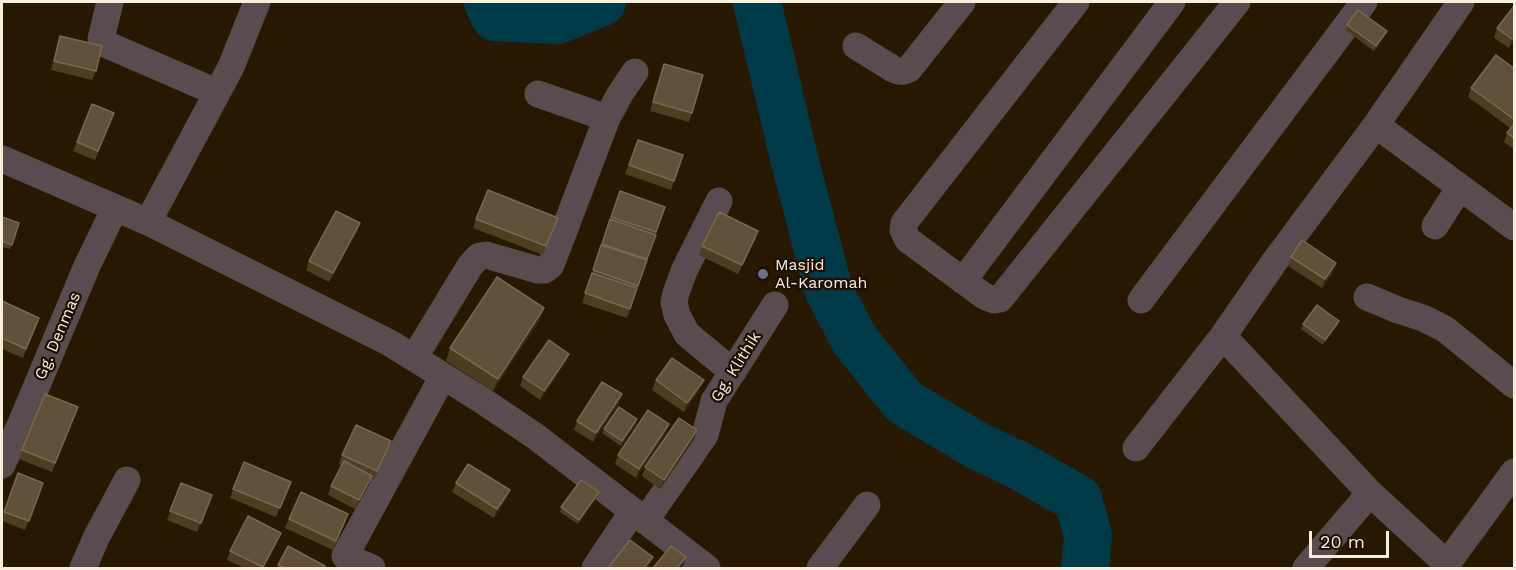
<!DOCTYPE html>
<style>
body{margin:0}
#map{position:relative;width:1516px;height:570px;overflow:hidden;background:#271800;font-family:"Work Sans",sans-serif}
canvas{display:block}
.frame{position:absolute;inset:0;border:3px solid #f8eede;pointer-events:none}
.scale{position:absolute;left:1309px;top:531px;width:80px;height:27px;box-sizing:border-box;border:3px solid #f8eede;border-top:0;padding-left:8px;font-size:18px;line-height:21px;white-space:nowrap;color:#f8eede;-webkit-text-stroke:4px #1d0f00;paint-order:stroke}
</style>
<div id="map">
<canvas width="1516" height="570"></canvas>
<div class="frame"></div>
<div class="scale">20 m</div>
</div>
<script>
const ctx = document.querySelector('canvas').getContext('2d');
ctx.lineJoin = 'round';
function strokePath(path, color, width, dash) { ctx.strokeStyle = color; ctx.lineWidth = width; ctx.lineCap = dash ? 'butt' : 'round'; ctx.setLineDash(dash || []); ctx.stroke(path); }
function paint(path, color) { ctx.fillStyle = color; ctx.fill(path, 'evenodd'); }
function drawText(font, color, halo, rows, align = 'center') {
  ctx.font = font + ' "Work Sans",sans-serif'; ctx.lineWidth = 4.5; ctx.setLineDash([]); ctx.textBaseline = 'middle'; ctx.strokeStyle = halo; ctx.fillStyle = color; for (const [text, x, y, turn = 0] of rows) {
    ctx.save(); ctx.translate(x, y); ctx.rotate((+turn || 0) * Math.PI / 180); ctx.textAlign = isNaN(turn) ? turn : align; if (halo) ctx.strokeText(text, 0, 0); ctx.fillText(text, 0, 0); ctx.restore();
  }
}
strokePath(new Path2D(`
 M488 2 495 17 558 20 602 2
 M757 2 794 158 829 291 854 339 904 402 976 445 1018 465 1078 499 1088 536 1085 568`), '#003a49', 48);
strokePath(new Path2D(`
 M110 2 101 39 103 43 216 92
 M1076 2 904 223 903 230 908 240 984 296 994 300 1000 299 1237 2
 M856 46 893 69C899 72 902 72 909 69L962 2
 M538 94 607 118
 M1376 125 1514 227
 M2 159 148 222 390 343 480 399 535 436 707 568
 M719 201 684 271 676 293 674 302 677 315 687 334 733 372
 M148 222 231 67 257 2
 M1435 226 1460 187
 M963 281 1172 2
 M1367 297 1398 310 1423 318 1445 329 1514 385
 M1141 300 1364 2
 M1223 336 1370 493 1447 564
 M414 358 470 266 479 256 486 255 538 270H545L551 265 607 118 620 94 635 72
 M1136 448 1223 336 1275 261 1376 125 1461 2
 M2 465 22 421 87 266 115 208
 M645 521 705 435 714 401 775 305
 M83 568 97 536 127 480
 M372 568 345 556 443 376
 M595 568 633 511
 M820 568 867 505
 M1306 568 1370 493
 M1444 568 1514 472`), '#5a4b4e', 27);
paint(new Path2D(`
 M1347 25 1385 35 1374 51 1345 30Z
 M1497 28 1515 40 1509 48 1494 38Z
 M60 36 96 71 92 80 51 70Z
 M664 64 692 113 689 122 650 111Z
 M1515 69V150L1504 142 1507 133 1510 128 1468 97 1471 88Z
 M114 113 95 160 73 151 77 142Z
 M638 140 683 155 671 190 625 174Z
 M620 191 665 207 627 318 582 303Z
 M2 217 19 223 10 249 2 247Z
 M558 218 543 255 473 228 476 219Z
 M360 223 357 232 329 282 306 270 309 261Z
 M758 231 755 240 738 274 699 255 702 246Z
 M1291 257 1333 272 1322 288 1288 266Z
 M2 301 39 318 23 358 2 349Z
 M540 320 493 391 446 361 450 348Z
 M1339 321 1337 326 1323 345 1301 329 1303 324Z
 M566 363 540 400 520 386 523 377Z
 M656 380 700 389 684 412 652 390Z
 M619 403 593 442 574 430 577 421Z
 M78 407 52 472 19 459 22 450Z
 M636 424 621 446 602 433 604 429Z
 M669 424 666 433 636 478 615 464 618 455Z
 M694 439 660 489 642 476 645 467Z
 M391 441 374 480 371 479 369 485 355 509 328 495 331 486 342 466 339 464 342 455Z
 M18 473 43 483 25 530 2 521V518Z
 M181 483 212 495 197 532 167 520Z
 M456 483 506 499 494 518 452 492Z
 M233 489 287 491 276 517 230 498Z
 M599 492 597 497 578 524 560 512 561 507Z
 M289 519 345 523 333 550 285 528Z
 M281 533 277 542 264 568H244L227 560 230 551Z
 M278 565 324 568H277Z`), '#4d3d23');
paint(new Path2D(`
 M1387 31 1385 35 1374 51 1376 46Z
 M1515 36V40L1509 48 1512 39Z
 M360 223 357 232 329 282 333 273Z
 M758 231 755 240 738 274 742 265Z
 M1336 263 1333 272 1322 288 1325 279Z
 M544 308 540 320 493 391 498 379Z
 M1339 321 1337 326 1323 345 1325 340Z
 M569 354 566 363 540 400 544 391Z
 M704 380 700 389 684 412 687 403Z
 M622 394 619 403 593 442 596 433Z
 M637 419 636 424 621 446 622 441Z
 M669 424 666 433 636 478 639 469Z
 M697 430 694 439 660 489 664 480Z
 M372 476 369 485 355 509 359 500Z
 M510 490 506 499 494 518 497 509Z
 M599 492 597 497 578 524 579 520Z
 M281 533 277 542 264 568H262Z
 M653 557 648 568H644Z
 M686 557 683 566 681 568H677Z`), '#36260d');
const building = new Path2D(`
 M1515 5V36L1512 39 1497 28Z
 M1358 10 1387 31 1376 46 1347 25Z
 M60 36 102 46 96 71 54 61Z
 M1496 55 1515 69V120L1471 88Z
 M664 64 703 75 692 113 653 102Z
 M92 104 114 113 98 151 77 142Z
 M1515 123V138L1507 133Z
 M638 140 683 155 674 181 629 165Z
 M488 190 558 218 546 246 476 219Z
 M620 191 665 207 656 232 611 217Z
 M336 211 360 223 333 273 309 261Z
 M719 212 758 231 742 265 702 246Z
 M2 217 19 223 12 245 2 241Z
 M610 219 656 235 647 259 602 244Z
 M1302 240 1336 263 1325 279 1291 257Z
 M601 245 647 260 638 286 593 270Z
 M592 273 637 288 630 309 585 293Z
 M497 277 544 308 498 379 450 348Z
 M2 301 39 318 26 349 2 338Z
 M1317 305 1339 321 1325 340 1303 324Z
 M549 340 569 354 544 391 523 377Z
 M672 358 704 380 687 403 656 380Z
 M602 382 622 394 596 433 577 421Z
 M45 394 78 407 55 463 22 450Z
 M619 407 637 419 622 441 604 429Z
 M648 410 669 424 639 469 618 455Z
 M679 418 697 430 664 480 645 467Z
 M356 425 391 441 377 471 342 455Z
 M344 461 372 476 359 500 331 486Z
 M244 462 291 482 280 508 233 489Z
 M468 464 510 490 497 509 456 483Z
 M18 473 43 483 29 521 4 512Z
 M581 480 599 492 579 520 561 507Z
 M181 483 212 495 201 523 170 511Z
 M301 492 348 514 336 541 289 519Z
 M248 516 281 533 263 567 230 551Z
 M630 540 653 557 644 568H608Z
 M288 546 325 566 324 568H285L278 565Z
 M671 546 686 557 677 568H653Z`);
paint(building, '#5f5037');
strokePath(building, '#776951', 1.5);
for (const [x, y, r, color] of [
 [763,274,6,"#6b7280"]
]) { const dot = new Path2D(); dot.arc(x, y, r, 0, 2 * Math.PI); ctx.fillStyle = color; ctx.fill(dot); strokePath(dot, '#1d0f00', 2); }
drawText('16px', '#f8eede', '#1d0f00', [
 ["Masjid",775,265],
 ["Al-Karomah",775,283]
], 'left');
drawText('16px', '#f8eede', '#1d0f00', [
 ["Gg. Denmas",58,336,-67],
 ["Gg. Klithik",736,367,-58]
]);
</script>
